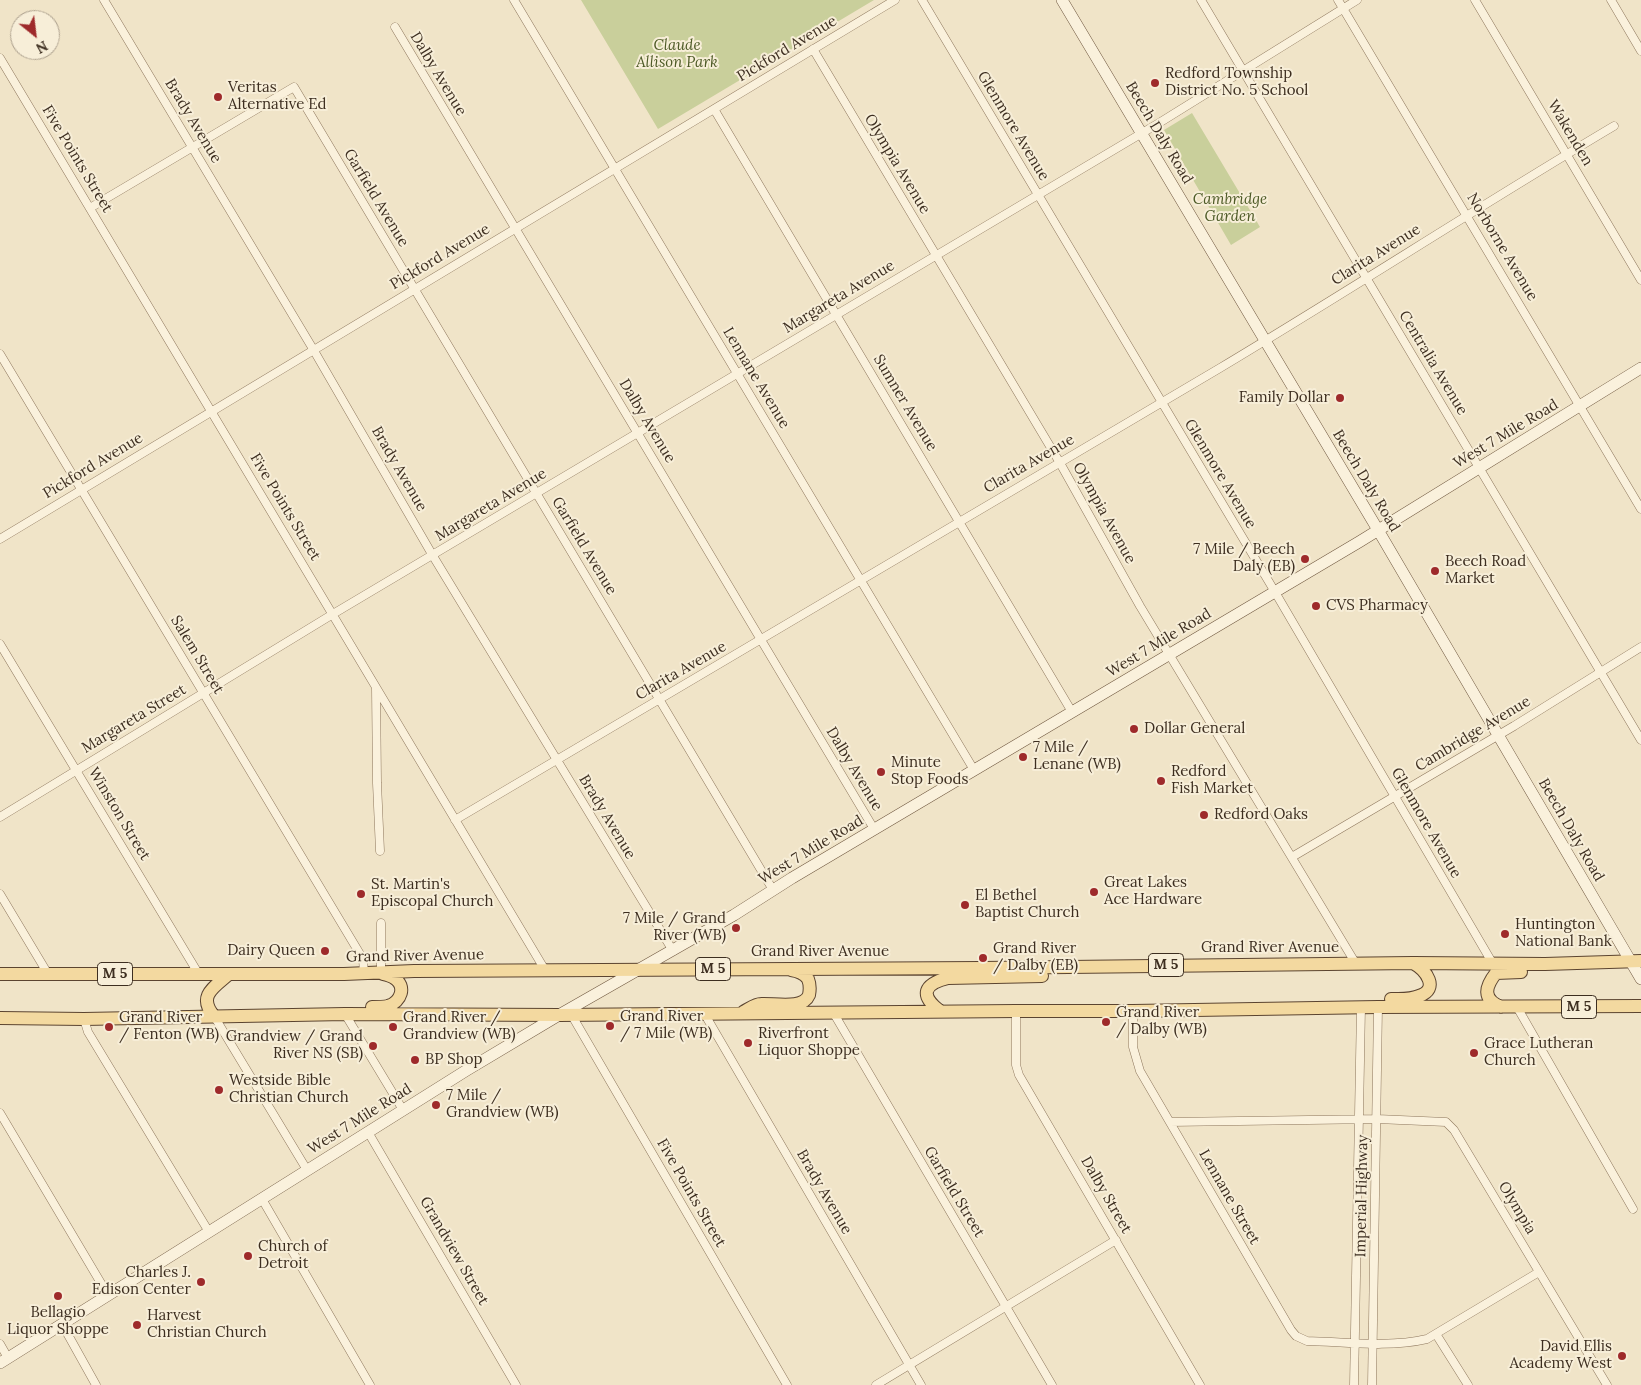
<!DOCTYPE html>
<style>
body{margin:0}
#map{position:relative;width:1641px;height:1385px;overflow:hidden;background:#f0e4c8;font-family:Lora,serif}
canvas{display:block}
.north{position:absolute;left:10px;top:10px;width:50px;height:50px;box-sizing:border-box;background:#f7eed8;border:1px solid #ada18e;border-radius:50%;rotate:151deg;font-size:14px;font-weight:700;line-height:20px;text-align:center;color:#3d2e20}
.north::after{content:'';display:block;margin:auto;width:18px;height:22px;background:#9e2a2b;clip-path:polygon(50% 0,100% 100%,50% 72%,0 100%)}
</style>
<div id="map">
<canvas width="1641" height="1385"></canvas>
<div class="north">N</div>
</div>
<script>
const ctx = document.querySelector('canvas').getContext('2d');
ctx.lineJoin = 'round';
function paint(path, color) { ctx.fillStyle = color; ctx.fill(path, 'evenodd'); }
function strokePath(path, color, width, dash) { ctx.strokeStyle = color; ctx.lineWidth = width; ctx.lineCap = dash ? 'butt' : 'round'; ctx.setLineDash(dash || []); ctx.stroke(path); }
function drawText(font, color, halo, rows, align = 'center') {
  ctx.font = font + ' Lora,serif'; ctx.lineWidth = 4; ctx.setLineDash([]); ctx.textBaseline = 'middle'; ctx.strokeStyle = halo; ctx.fillStyle = color; for (const [text, x, y, turn = 0] of rows) {
    ctx.save(); ctx.translate(x, y); ctx.rotate((+turn || 0) * Math.PI / 180); ctx.textAlign = isNaN(turn) ? turn : align; if (halo) ctx.strokeText(text, 0, 0); ctx.fillText(text, 0, 0); ctx.restore();
  }
}
paint(new Path2D(`
 M581 0H874L658 129Z
 M1192 113 1260 227 1231 245 1164 130Z`), '#c9cf9b');
const street = new Path2D(`
 M104 0 313 349 433 556 673 951
 M514 0 974 770
 M922 0 1275 592 1493 964
 M1201 0 1641 740
 M1338 0 1641 509
 M1475 0 1641 280
 M1611 0 1641 51
 M395 27 874 829
 M813 49 1060 463 1140 606 1356 964
 M0 58 545 970
 M714 109 1072 712
 M90 208 294 87 773 890
 M0 354 363 959 364 973
 M0 539 895 0
 M0 644 198 973
 M376 688 377 783 380 851
 M0 817 333 614 1159 123 1357 0
 M455 820C710 668 966 519 1220 368 1352 289 1481 205 1614 126
 M1292 857 1514 726 1641 647
 M0 894 48 974
 M381 923V973
 M1517 1007 1633 1209
 M1016 1011V1065L1019 1075 1200 1385
 M1133 1011V1047L1140 1071 1291 1330 1296 1336 1307 1341C1346 1342 1388 1348 1427 1339L1539 1272
 M833 1012 1052 1385
 M704 1013 921 1385
 M345 1014 403 1110
 M571 1014 787 1385
 M214 1016 307 1170
 M84 1019 88 1032 209 1232
 M0 1113 108 1295
 M1170 1122 1377 1119 1446 1122 1454 1130 1607 1385
 M368 1132 516 1385
 M262 1199 370 1385
 M62 1324 96 1385
 M1436 1334 1468 1385
 M0 1344 8 1358
 M876 1385 1116 1240
 M1354 1385 1361 1007
 M1372 1385 1378 1007`);
const secondary = new Path2D(`
 M1062 0 1378 530 1641 979
 M0 1363 467 1070 559 1015 734 915 792 878 1359 542 1641 368`);
const primary = new Path2D(`
 M0 974H344L414 971 982 968 1413 963 1545 964 1641 961
 M1391 999C1400 999 1410 1000 1419 996 1440 989 1426 970 1413 963
 M372 1007C377 1007 383 1007 388 1006 401 1002 407 986 394 978 391 976 387 975 383 974
 M1501 1007C1482 999 1485 987 1496 973L1521 972
 M940 1011C919 995 924 984 948 978L1042 976
 M743 1012C749 1009 755 1004 761 1004 774 1003 803 1010 809 995 810 990 810 984 808 979 804 973 798 971 791 970
 M214 1016C197 996 214 987 229 974
 M0 1018 84 1019 345 1014 559 1015 1016 1011H1133L1378 1007 1641 1006`);
strokePath(street, '#8d765c', 9);
strokePath(secondary, '#6f573f', 12);
strokePath(primary, '#5b4430', 14);
strokePath(street, '#faf1dc', 8);
strokePath(secondary, '#faf1dc', 11);
strokePath(primary, '#f3d9a0', 12);
for (const [x, y, r, color] of [
 [1155,83,5,"#9e2a2b"],
 [218,97,5,"#9e2a2b"],
 [1340,398,5,"#9e2a2b"],
 [1305,559,5,"#9e2a2b"],
 [1435,571,5,"#9e2a2b"],
 [1316,606,5,"#9e2a2b"],
 [1134,729,5,"#9e2a2b"],
 [1023,757,5,"#9e2a2b"],
 [881,772,5,"#9e2a2b"],
 [1161,781,5,"#9e2a2b"],
 [1204,815,5,"#9e2a2b"],
 [1094,892,5,"#9e2a2b"],
 [361,894,5,"#9e2a2b"],
 [965,905,5,"#9e2a2b"],
 [736,928,5,"#9e2a2b"],
 [1505,934,5,"#9e2a2b"],
 [325,951,5,"#9e2a2b"],
 [983,958,5,"#9e2a2b"],
 [1106,1022,5,"#9e2a2b"],
 [610,1026,5,"#9e2a2b"],
 [109,1027,5,"#9e2a2b"],
 [393,1027,5,"#9e2a2b"],
 [748,1043,5,"#9e2a2b"],
 [373,1046,5,"#9e2a2b"],
 [1474,1053,5,"#9e2a2b"],
 [415,1060,5,"#9e2a2b"],
 [219,1090,5,"#9e2a2b"],
 [436,1105,5,"#9e2a2b"],
 [248,1256,5,"#9e2a2b"],
 [201,1282,5,"#9e2a2b"],
 [58,1296,5,"#9e2a2b"],
 [137,1325,5,"#9e2a2b"],
 [1622,1356,5,"#9e2a2b"]
]) { const dot = new Path2D(); dot.arc(x, y, r, 0, 2 * Math.PI); ctx.fillStyle = color; ctx.fill(dot); strokePath(dot, '#f7eed8', 2); }
for (const [x, y, w] of [
 [1166,965,35],
 [713,969,35],
 [115,974,35],
 [1579,1007,35]
]) { const box = new Path2D(); box.roundRect(x - w / 2, y - 11.5, w, 23, 4); ctx.fillStyle = '#f7eed8'; ctx.fill(box); strokePath(box, '#3d2e20', 1); }
drawText('bold 14px', '#3d2e20', null, [
 ["M 5",1166,965],
 ["M 5",713,969],
 ["M 5",115,974],
 ["M 5",1579,1007]
]);
drawText('italic 15px', '#4d5a26', '#f7eed8', [
 ["Claude",677,46],
 ["Allison Park",677,63],
 ["Cambridge",1230,200],
 ["Garden",1230,217]
]);
drawText('15px', '#3d2e20', '#f7eed8', [
 ["Pickford Avenue",787,49,-31],
 ["Dalby Avenue",438,74,59],
 ["Brady Avenue",193,121,59],
 ["Glenmore Avenue",1013,126,59],
 ["Beech Daly Road",1159,133,59],
 ["Wakenden",1570,133,59],
 ["Five Points Street",77,159,59],
 ["Olympia Avenue",897,164,59],
 ["Garfield Avenue",376,198,59],
 ["Norborne Avenue",1502,247,59],
 ["Clarita Avenue",1376,255,-32],
 ["Pickford Avenue",440,257,-31],
 ["Margareta Avenue",839,297,-31],
 ["Centralia Avenue",1433,363,59],
 ["Lennane Avenue",756,378,59],
 ["Sumner Avenue",905,403,59],
 ["Dalby Avenue",647,421,59],
 ["West 7 Mile Road",1506,434,-31],
 ["Clarita Avenue",1029,464,-30],
 ["Pickford Avenue",93,466,-31],
 ["Brady Avenue",399,469,60],
 ["Glenmore Avenue",1220,474,59],
 ["Beech Daly Road",1366,481,59],
 ["Margareta Avenue",491,505,-31],
 ["Five Points Street",285,507,59],
 ["Olympia Avenue",1104,513,61],
 ["Garfield Avenue",584,546,59],
 ["West 7 Mile Road",1159,643,-31],
 ["Salem Street",197,655,59],
 ["Clarita Avenue",681,671,-30],
 ["Margareta Street",134,719,-31],
 ["Cambridge Avenue",1473,734,-31],
 ["Dalby Avenue",854,769,59],
 ["Winston Street",119,814,59],
 ["Brady Avenue",607,817,59],
 ["Glenmore Avenue",1426,823,60],
 ["Beech Daly Road",1571,830,60],
 ["West 7 Mile Road",811,850,-31],
 ["Grand River Avenue",1270,948],
 ["Grand River Avenue",820,952],
 ["Grand River Avenue",415,956,-1],
 ["West 7 Mile Road",360,1119,-32],
 ["Brady Avenue",824,1192,60],
 ["Garfield Street",954,1192,59],
 ["Five Points Street",691,1193,60],
 ["Dalby Street",1106,1195,60],
 ["Imperial Highway",1362,1196,-89],
 ["Lennane Street",1229,1197,60],
 ["Olympia",1517,1208,59],
 ["Grandview Street",454,1251,60]
]);
drawText('15px', '#3d2e20', '#f7eed8', [
 ["Redford Township",1165,74],
 ["District No. 5 School",1165,91],
 ["Veritas",228,88],
 ["Alternative Ed",228,105],
 ["Family Dollar",1330,398,"right"],
 ["7 Mile / Beech",1295,550,"right"],
 ["Daly (EB)",1295,567,"right"],
 ["Beech Road",1445,562],
 ["Market",1445,579],
 ["CVS Pharmacy",1326,606],
 ["Dollar General",1144,729],
 ["7 Mile /",1033,748],
 ["Lenane (WB)",1033,765],
 ["Minute",891,763],
 ["Stop Foods",891,780],
 ["Redford",1171,772],
 ["Fish Market",1171,789],
 ["Redford Oaks",1214,815],
 ["Great Lakes",1104,883],
 ["Ace Hardware",1104,900],
 ["St. Martin's",371,885],
 ["Episcopal Church",371,902],
 ["El Bethel",975,896],
 ["Baptist Church",975,913],
 ["7 Mile / Grand",726,919,"right"],
 ["River (WB)",726,936,"right"],
 ["Huntington",1515,925],
 ["National Bank",1515,942],
 ["Grand River",993,949],
 ["/ Dalby (EB)",993,966],
 ["Dairy Queen",315,951,"right"],
 ["Grand River",1116,1013],
 ["/ Dalby (WB)",1116,1030],
 ["Grand River",620,1017],
 ["/ 7 Mile (WB)",620,1034],
 ["Grand River",119,1018],
 ["/ Fenton (WB)",119,1035],
 ["Grand River /",403,1018],
 ["Grandview (WB)",403,1035],
 ["Riverfront",758,1034],
 ["Liquor Shoppe",758,1051],
 ["Grandview / Grand",363,1037,"right"],
 ["River NS (SB)",363,1054,"right"],
 ["Grace Lutheran",1484,1044],
 ["Church",1484,1061],
 ["BP Shop",425,1060],
 ["Westside Bible",229,1081],
 ["Christian Church",229,1098],
 ["7 Mile /",446,1096],
 ["Grandview (WB)",446,1113],
 ["Church of",258,1247],
 ["Detroit",258,1264],
 ["Charles J.",191,1273,"right"],
 ["Edison Center",191,1290,"right"],
 ["Bellagio",58,1313,"center"],
 ["Liquor Shoppe",58,1330,"center"],
 ["Harvest",147,1316],
 ["Christian Church",147,1333],
 ["David Ellis",1612,1347,"right"],
 ["Academy West",1612,1364,"right"]
], 'left');
</script>
